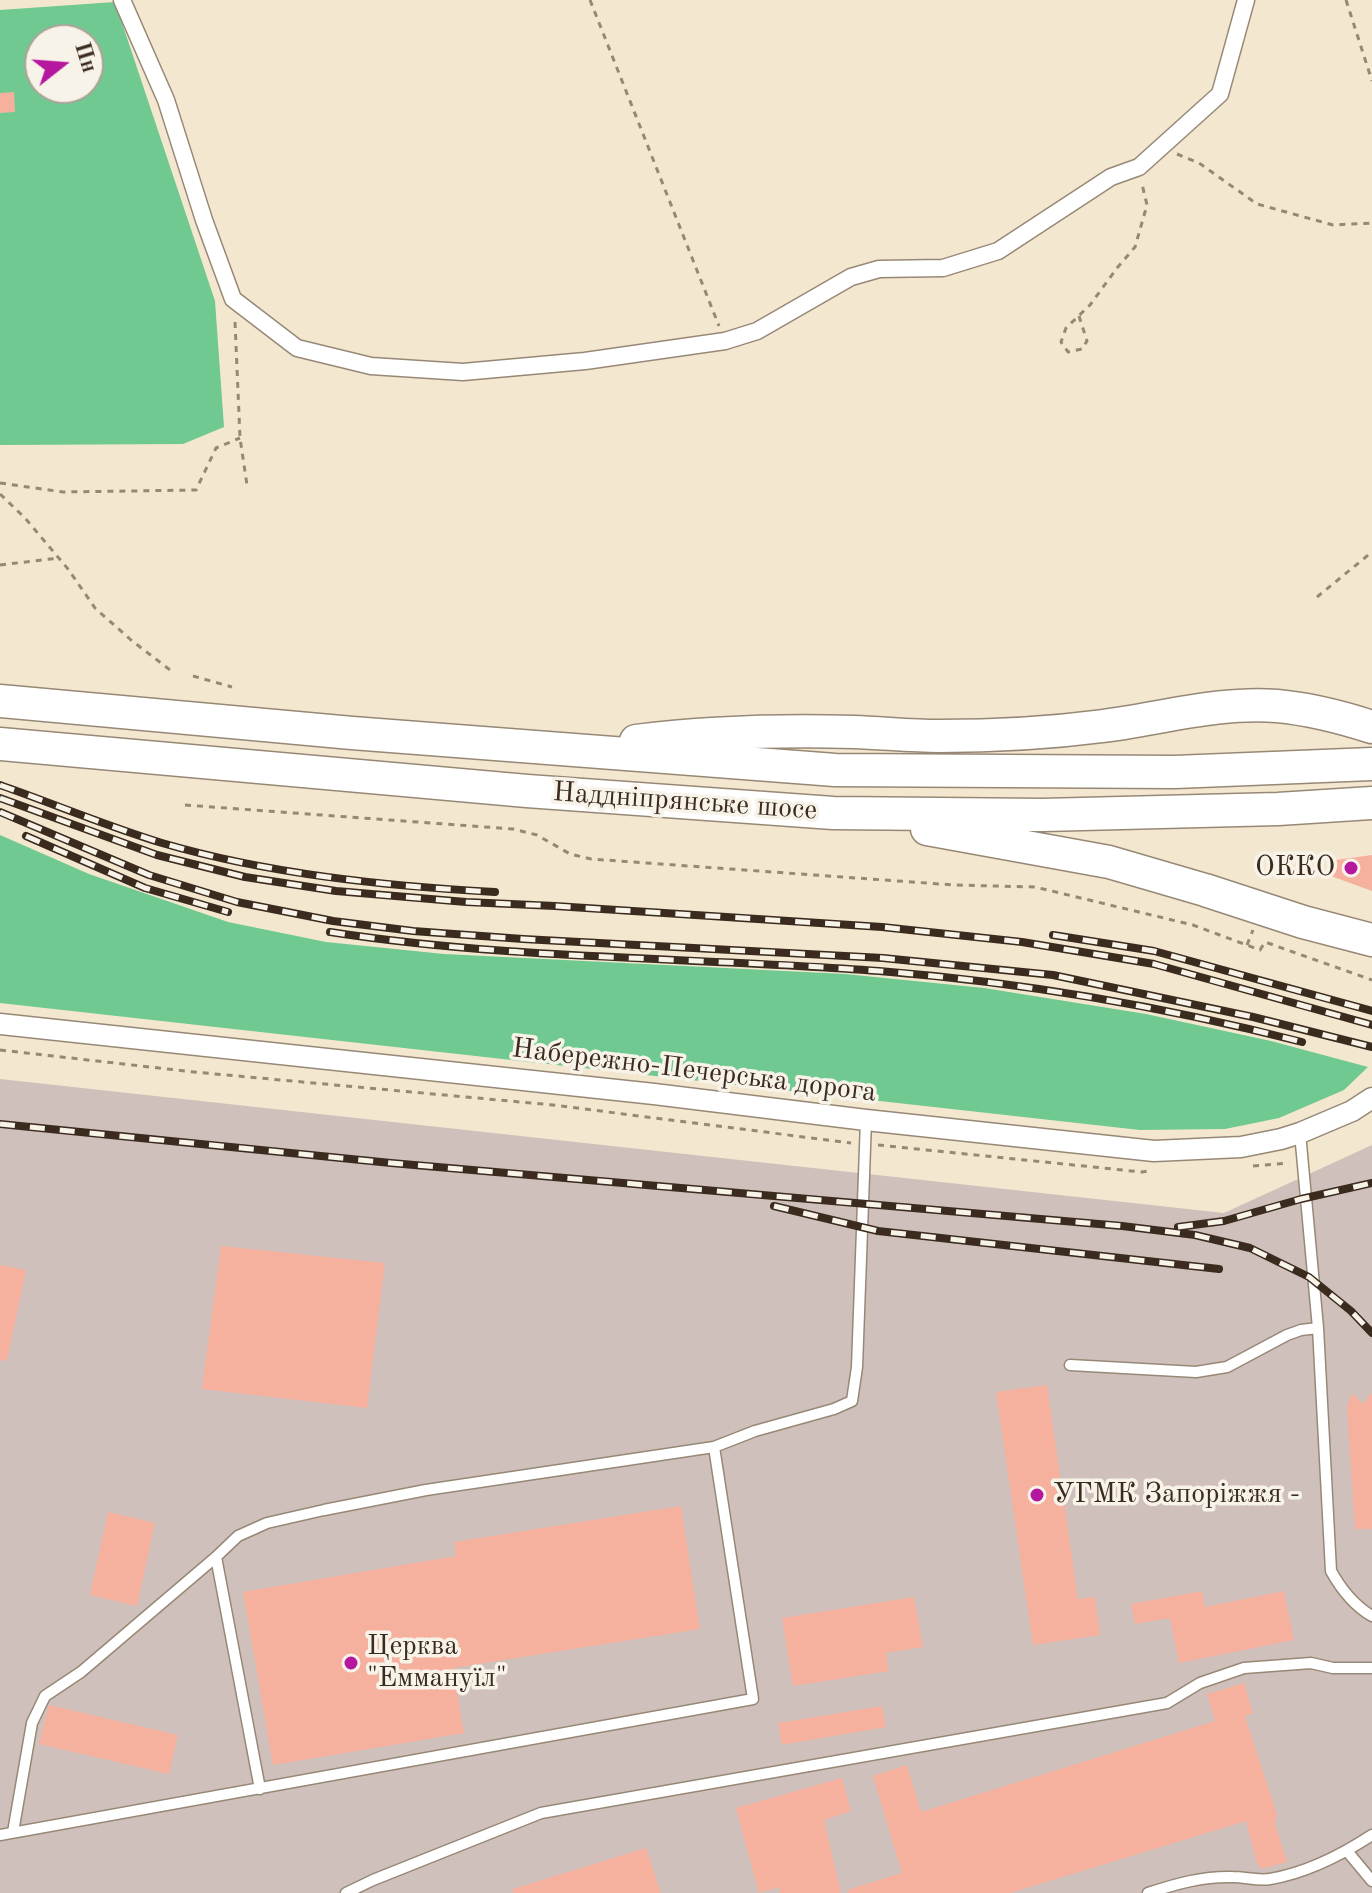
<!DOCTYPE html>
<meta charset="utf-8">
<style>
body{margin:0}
#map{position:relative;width:1372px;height:1893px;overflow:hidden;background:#f3e7cf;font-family:"Old Standard TT",serif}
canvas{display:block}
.north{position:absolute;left:24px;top:24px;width:80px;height:80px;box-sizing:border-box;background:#f7f3e8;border:2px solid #aca397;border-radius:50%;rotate:73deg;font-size:22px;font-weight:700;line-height:32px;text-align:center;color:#3b2a1e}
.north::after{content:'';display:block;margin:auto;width:28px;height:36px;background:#b5179e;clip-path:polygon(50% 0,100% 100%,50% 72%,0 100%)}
</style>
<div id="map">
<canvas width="1372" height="1893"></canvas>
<div class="north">Пн</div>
</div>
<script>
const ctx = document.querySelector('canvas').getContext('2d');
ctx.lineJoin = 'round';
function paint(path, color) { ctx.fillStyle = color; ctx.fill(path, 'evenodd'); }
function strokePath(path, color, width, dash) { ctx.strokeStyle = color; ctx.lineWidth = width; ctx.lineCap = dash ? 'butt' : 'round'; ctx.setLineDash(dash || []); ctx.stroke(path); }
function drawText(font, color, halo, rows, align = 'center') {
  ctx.font = font + ' "Old Standard TT",serif'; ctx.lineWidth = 7; ctx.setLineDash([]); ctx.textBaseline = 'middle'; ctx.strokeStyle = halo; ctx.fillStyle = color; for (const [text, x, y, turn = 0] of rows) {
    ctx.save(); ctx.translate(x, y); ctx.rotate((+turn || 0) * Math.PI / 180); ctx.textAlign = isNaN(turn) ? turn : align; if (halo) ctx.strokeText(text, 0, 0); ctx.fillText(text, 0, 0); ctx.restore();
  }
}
paint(new Path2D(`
 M0 1079 1224 1213 1372 1145V1893H0Z`), '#cfc0bb');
paint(new Path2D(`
 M115 2 215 301 224 427 183 444 0 445V10ZM40 40H88V88H40Z
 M0 835 89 874 228 922 326 942 444 954 845 974 984 988 1146 1014 1271 1041 1368 1067 1344 1090 1279 1118 1225 1129 1140 1130 0 1003Z`), '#6fc990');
paint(new Path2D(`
 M14 92 15 112 0 113V93Z
 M1372 855V891L1331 876 1329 861Z
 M221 1246 385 1263 367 1408 202 1389Z
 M0 1265 26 1270 7 1361 0 1360Z
 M1047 1385 1078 1599 1095 1597 1100 1635 1033 1645 996 1392Z
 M1352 1393 1363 1404 1372 1393V1529H1355L1347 1406Z
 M681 1506 700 1629 453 1668 464 1733 273 1765 243 1592 456 1556 454 1542Z
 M108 1512 155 1523 137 1606 90 1595Z
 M1202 1591 1205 1607 1284 1591 1294 1640 1179 1663 1170 1618 1135 1624 1131 1604Z
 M914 1597 923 1647 886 1653 889 1671 793 1686 782 1618Z
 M1244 1683 1253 1713 1245 1716 1277 1815 1275 1824 1287 1862 1262 1869 1257 1863 1246 1821 1010 1893H848L847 1890 902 1873 873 1776 907 1765 921 1812 1215 1721 1207 1694Z
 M49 1705 178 1735 169 1774 39 1744Z
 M882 1706 886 1727 782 1745 778 1723Z
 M842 1778 851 1811 824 1820 841 1893H780L779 1887 759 1893 736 1808Z
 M646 1848 661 1893H513V1889Z`), '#f6b09e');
const service = new Path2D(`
 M1300 1133 1318 1328 1331 1571C1341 1589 1353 1605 1372 1616
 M1070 1365 1196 1372 1227 1367 1287 1335 1301 1330 1318 1328
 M216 1557 260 1789
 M13 1832 32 1723 45 1696 81 1672 216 1557 238 1536 267 1523 324 1510 426 1490 714 1447 755 1431 834 1409 852 1401 857 1367 866 1120
 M0 1835 753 1699 714 1447
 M1347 1851 1372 1881
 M346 1893 373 1880 541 1813 1167 1703 1200 1683 1244 1668 1311 1663 1333 1668H1372
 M1148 1893C1176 1884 1203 1876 1233 1877 1245 1877 1258 1881 1270 1879 1306 1873 1343 1854 1372 1835`);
const pedestrian = new Path2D(`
 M122 0 166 100 204 220 233 299 297 348 371 366 463 372 585 361 725 341 757 331 851 277 879 269 943 268 998 251 1111 177 1139 167 1220 94 1246 0`);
const minor = new Path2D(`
 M0 1024 654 1094 866 1120 1154 1151 1241 1147 1281 1139 1300 1133 1352 1111 1372 1098`);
const primary = new Path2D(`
 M0 701 352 733 835 770 1175 772 1372 764
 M636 741C708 732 782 730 854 732 883 733 911 736 939 736 994 736 1049 733 1103 726 1158 719 1222 701 1277 706 1310 709 1341 717 1372 727
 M0 744 527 791 833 813 1043 815 1278 809 1372 803
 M927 829 1109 862 1205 890 1303 922 1372 940`);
strokePath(service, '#978876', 13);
strokePath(pedestrian, '#978876', 19);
strokePath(minor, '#978876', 23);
strokePath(primary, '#978876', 35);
strokePath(new Path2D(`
 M590 0 719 326
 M1346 0 1372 81
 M1177 154 1199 163 1257 204 1333 225 1372 223
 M1079 316 1087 341 1082 349 1068 352 1061 342 1066 328 1090 305 1117 268 1135 247 1147 205 1142 184
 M235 322 240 438 247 485
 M0 483 63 492 196 490 216 448 240 438
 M0 494 25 518 68 569 95 608 131 640 174 673
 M0 565 59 558
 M1317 597 1372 552
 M193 676 232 687
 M185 805 513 829 537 835 570 854 591 859 954 885 1035 887 1193 925 1260 950 1265 942 1372 980
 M1247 945 1253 930
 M0 1050 194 1072 553 1105 851 1143
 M878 1145 1142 1172 1149 1171
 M1253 1166 1289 1163`), '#978876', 3, [6, 6]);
strokePath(service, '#fff', 10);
strokePath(pedestrian, '#fff', 16);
strokePath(minor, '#fff', 20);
strokePath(primary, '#fff', 32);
const rail = new Path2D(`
 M0 785C54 804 107 826 162 843 268 874 385 886 495 892
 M0 798 157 855 245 877 336 891 466 902 555 906 882 927 1022 942 1154 964 1372 1025
 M0 812 149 875 237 902 333 921 413 931 523 939 883 958 1053 975 1253 1017 1372 1047
 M26 836 145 888 228 912
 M330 932C512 960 696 957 879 971 1019 982 1166 1007 1302 1042
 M1053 935 1154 951 1372 1011
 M0 1124 391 1163 1122 1226 1195 1235 1250 1248 1309 1277 1351 1311 1372 1333
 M774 1206 878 1231 1219 1269
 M1178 1227 1224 1221 1301 1199 1372 1183`);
strokePath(rail, '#3b2a1e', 8);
strokePath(rail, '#f7f3e8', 5, [15]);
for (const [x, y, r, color] of [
 [1351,868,8,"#b5179e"],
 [1037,1495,8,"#b5179e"],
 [351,1663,8,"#b5179e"]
]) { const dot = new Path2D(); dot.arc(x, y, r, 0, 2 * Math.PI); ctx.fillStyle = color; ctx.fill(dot); strokePath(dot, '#f7f3e8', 3); }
drawText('28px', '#3b2a1e', '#f7f3e8', [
 ["Наддніпрянське шосе",685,802,4],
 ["Набережно-Печерська дорога",694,1071,7]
]);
drawText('28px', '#3b2a1e', '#f7f3e8', [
 ["ОККО",1335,868,"right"],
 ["УГМК Запоріжжя -",1053,1495],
 ["Церква",367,1647],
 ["\"Еммануїл\"",367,1679]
], 'left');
</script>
